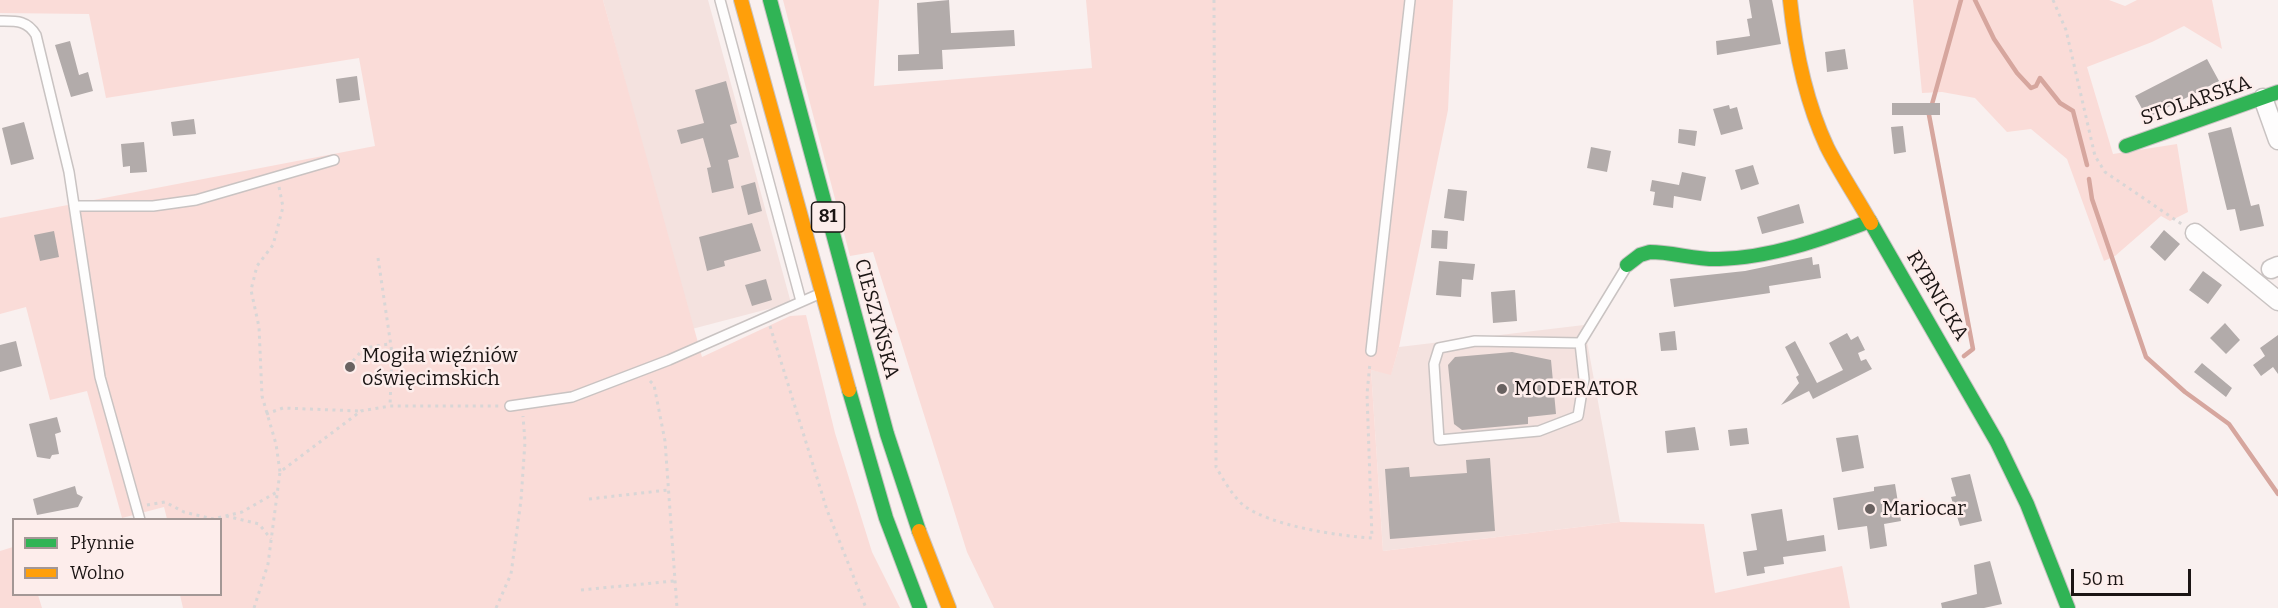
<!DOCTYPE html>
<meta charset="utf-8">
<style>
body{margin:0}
#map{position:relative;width:2278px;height:608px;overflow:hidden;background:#f9f0ef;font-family:Bitter,serif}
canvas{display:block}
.legend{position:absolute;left:12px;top:518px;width:210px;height:78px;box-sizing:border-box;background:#fdedeb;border:2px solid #a39795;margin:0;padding:8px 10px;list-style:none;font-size:18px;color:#1b1514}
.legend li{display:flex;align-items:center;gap:12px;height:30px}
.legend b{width:30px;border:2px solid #a39795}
.scale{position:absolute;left:2071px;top:569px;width:120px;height:27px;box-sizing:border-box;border:3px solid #1b1514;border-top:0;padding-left:8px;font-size:18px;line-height:21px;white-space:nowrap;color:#1b1514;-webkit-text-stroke:4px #fdedeb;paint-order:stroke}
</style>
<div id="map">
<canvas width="2278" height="608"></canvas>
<ul class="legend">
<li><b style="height:8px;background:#30b455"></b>Płynnie</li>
<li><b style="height:8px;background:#ff9f0a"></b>Wolno</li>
</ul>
<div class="scale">50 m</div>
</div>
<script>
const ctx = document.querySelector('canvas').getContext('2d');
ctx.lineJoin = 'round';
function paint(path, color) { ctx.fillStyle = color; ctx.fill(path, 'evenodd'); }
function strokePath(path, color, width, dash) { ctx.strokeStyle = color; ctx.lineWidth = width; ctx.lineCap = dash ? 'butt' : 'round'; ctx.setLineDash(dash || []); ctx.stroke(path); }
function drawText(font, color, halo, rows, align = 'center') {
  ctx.font = font + ' Bitter,serif'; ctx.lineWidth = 5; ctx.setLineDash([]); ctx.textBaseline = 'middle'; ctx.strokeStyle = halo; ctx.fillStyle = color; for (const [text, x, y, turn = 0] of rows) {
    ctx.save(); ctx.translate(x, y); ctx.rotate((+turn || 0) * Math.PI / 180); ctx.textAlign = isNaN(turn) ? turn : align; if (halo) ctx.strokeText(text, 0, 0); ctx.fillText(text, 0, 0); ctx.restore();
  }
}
paint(new Path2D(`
 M603 0H708L791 303 692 329Z
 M1584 325 1620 522 1383 551 1371 370 1391 374 1399 347Z`), '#f4e2df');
paint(new Path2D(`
 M0 0H603L702 357 790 316 806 315 835 433 872 552 900 608H183L180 595 220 594V520L167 519 164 507 122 518 87 391 50 400 26 307 0 314V218L375 146 359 58 106 98 89 14 0 13Z
 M783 0H879L874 86 1092 68 1086 0H1453L1448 110 1399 347 1391 375 1371 370 1383 551 1620 522 1704 524 1715 593 1842 566 1850 608H994L967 552 873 252 850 256Z
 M1913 0H2109L2125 6 2137 0H2212L2222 49 2184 26 2152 42 2087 67 2113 154 2177 144 2188 212 2170 221 2161 216 2115 256 2104 261 2067 159 2031 129 2007 132 1975 98 1942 92 1922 93Z
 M13 547 14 594 38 595 42 608H0V551Z`), '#fadcd8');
strokePath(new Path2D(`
 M1961 0 1929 115 1973 349 1964 356
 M1975 0 1994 39 2017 73 2031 88 2036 86 2040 78 2060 103 2073 111 2087 165
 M2089 179 2092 199 2146 357 2185 392 2229 424 2278 494`), '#d6a69e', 4.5);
paint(new Path2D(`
 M949 0 951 33 1014 30 1015 46 942 50 943 69 898 71V55L919 54 917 3Z
 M1749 0H1772L1781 44 1717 55 1716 41 1750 36 1747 19 1752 18Z
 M70 41 79 75 88 72 93 91 71 97 55 45Z
 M1845 49 1848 69 1827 72 1825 52Z
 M2207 59 2219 81 2147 118 2135 96Z
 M357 76 360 100 339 103 336 79Z
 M726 81 737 123 730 125 739 157 728 160 734 188 712 193 707 168 711 167 703 138 681 144 677 130 704 123 695 90Z
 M1892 103H1940V115H1892Z
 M1729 105 1730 109 1737 107 1743 129 1721 135 1713 109Z
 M194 119 196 134 173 136 171 122Z
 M24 122 34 159 11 165 2 128Z
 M1903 126 1906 152 1894 154 1891 127Z
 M2231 127 2251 206 2259 204 2264 226 2240 231 2235 209 2227 210 2208 133Z
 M1679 129 1697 131 1695 146 1678 143Z
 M144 142 147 172 130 173V166L123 167 121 144Z
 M1591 147 1611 151 1607 172 1587 168Z
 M1753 165 1759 184 1741 190 1735 170Z
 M1682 172 1706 177 1701 201 1674 196 1673 208 1653 205 1655 192 1650 191 1652 180 1679 185Z
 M755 182 762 211 748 215 741 186Z
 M1448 189 1467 191 1464 221 1444 218Z
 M1799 204 1804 223 1762 234 1757 217Z
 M752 223 761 251 724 261 725 266 707 271 699 237Z
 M1432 230 1448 231 1447 249 1431 248Z
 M2164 230 2180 244 2165 261 2150 247Z
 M54 231 59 257 40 261 34 235Z
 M1812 257 1813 265 1819 264 1821 278 1769 286 1770 293 1674 307 1670 279 1745 271Z
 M1439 261 1475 264 1473 280 1462 279 1461 297 1436 295Z
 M2203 271 2222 285 2208 304 2189 290Z
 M766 279 772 300 752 306 745 285Z
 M1515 290 1517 321 1493 323 1491 292Z
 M2225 323 2240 340 2226 354 2210 338Z
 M1675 331 1677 350 1661 351 1659 333Z
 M1847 333 1851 340 1858 336 1865 350 1858 353 1861 361 1866 359 1872 369 1813 399 1809 391 1781 405 1799 383 1796 377 1799 375 1785 347 1795 341 1817 383 1843 370 1829 343Z
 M2278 335V374L2273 367 2261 376 2253 365 2265 356 2260 348Z
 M16 341 22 366 0 372V345Z
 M1512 352 1551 360 1556 414 1528 417V424L1462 430 1454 424 1448 365 1455 357Z
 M2202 363 2232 388 2226 397 2194 372Z
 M57 417 61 432 55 434 59 454 52 455 50 459 37 457 29 424Z
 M1695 427 1699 450 1667 453 1665 431Z
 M1747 428 1749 444 1730 446 1728 430Z
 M1858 435 1864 468 1842 472 1836 438Z
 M1490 458 1495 531 1390 539 1385 469 1409 467 1410 477 1467 473 1466 460Z
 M1970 474 1982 521 1960 526 1951 497 1956 496 1951 478Z
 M1895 484 1901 521 1884 524 1887 546 1870 549 1867 526 1838 530 1833 498 1874 491V487Z
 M75 486 77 494 83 497 78 507 37 515 33 499Z
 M1782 509 1787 541 1824 535 1826 551 1783 557 1784 564 1764 567 1765 573 1747 576 1743 552 1757 550 1751 514Z
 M1990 561 2002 604 1984 608H1942L1941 603 1977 594 1974 565Z`), '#b2abaa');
const lane = new Path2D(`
 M720 0 801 301
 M0 21C16 21 27 20 36 35L69 172 100 377 140 520
 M74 206H153L196 200 334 160
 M1580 343 1584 379 1578 416 1539 431 1439 440 1434 364 1439 348 1475 341 1580 343 1627 266
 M1371 351 1410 0
 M510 406 572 397 669 360 819 294`);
const street = new Path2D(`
 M2263 98 2278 140
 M2195 233 2278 301
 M2271 269 2278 266`);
const fast = new Path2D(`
 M770 0 887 434 919 531
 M2126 146 2278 92
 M1871 223 1997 442 2027 504 2068 608
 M1627 265 1640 255 1650 252C1673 252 1696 260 1719 259 1770 258 1823 239 1870 221
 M849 390 886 518 920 608`);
const slow = new Path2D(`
 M741 0 849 390
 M1790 0C1795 49 1806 102 1827 147 1840 173 1857 198 1871 223
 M919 531 949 608`);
strokePath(lane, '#c9c3c2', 12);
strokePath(street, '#c9c3c2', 21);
strokePath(fast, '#c9c3c2', 16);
strokePath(slow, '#c9c3c2', 16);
strokePath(new Path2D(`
 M1214 0 1216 467C1223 479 1232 495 1243 505 1270 526 1339 536 1372 538L1367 394 1370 363
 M2053 0 2066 30 2095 156 2105 172 2183 225
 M279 187 283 207 273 245 257 266 251 290 259 327 262 396 276 444 280 472
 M378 258 392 353 390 406
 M770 326 827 510 866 608
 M353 361 364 348 389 344
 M650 381 654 385 665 441 677 608
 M266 414 283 408 359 411
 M589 499 668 490
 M147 505 165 502 184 512 213 519 242 512 277 492
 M226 516 259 524 271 539
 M581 590 674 581
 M254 608 268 564 280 472 361 411 390 406H499
 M496 608 511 574 521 500 525 442 523 416`), '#d8d6d6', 3, [3, 4.5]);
strokePath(lane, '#fefdfd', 9);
strokePath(street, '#fefdfd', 18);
strokePath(fast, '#30b455', 14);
strokePath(slow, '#ff9f0a', 14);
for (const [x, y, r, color] of [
 [350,367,6,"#696261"],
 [1502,389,6,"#696261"],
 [1870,509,6,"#696261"]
]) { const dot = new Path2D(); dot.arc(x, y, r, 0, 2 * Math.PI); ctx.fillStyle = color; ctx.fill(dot); strokePath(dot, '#fdedeb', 2); }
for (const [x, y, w] of [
 [828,217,33]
]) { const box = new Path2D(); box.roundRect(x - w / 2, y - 15, w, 30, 4.5); ctx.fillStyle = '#fdedeb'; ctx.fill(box); strokePath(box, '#1b1514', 1.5); }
drawText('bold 18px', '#1b1514', null, [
 ["81",828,217]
]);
drawText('20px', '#1b1514', '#fdedeb', [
 ["STOLARSKA",2196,101,-19],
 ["RYBNICKA",1937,296,59],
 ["CIESZYŃSKA",876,319,75]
]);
drawText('20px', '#1b1514', '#fdedeb', [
 ["Mogiła więźniów",362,356],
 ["oświęcimskich",362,379],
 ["MODERATOR",1514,389],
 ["Mariocar",1882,509]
], 'left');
</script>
